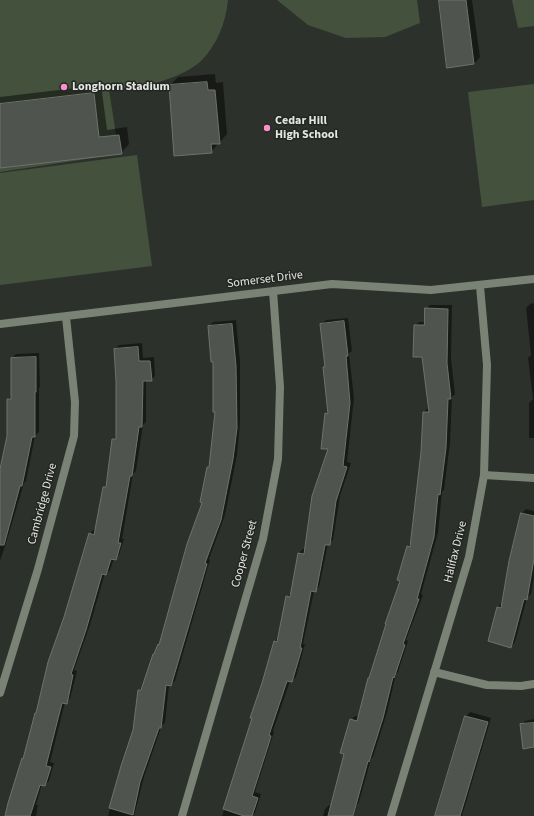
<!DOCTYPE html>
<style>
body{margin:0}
canvas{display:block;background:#2d312b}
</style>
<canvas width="534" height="816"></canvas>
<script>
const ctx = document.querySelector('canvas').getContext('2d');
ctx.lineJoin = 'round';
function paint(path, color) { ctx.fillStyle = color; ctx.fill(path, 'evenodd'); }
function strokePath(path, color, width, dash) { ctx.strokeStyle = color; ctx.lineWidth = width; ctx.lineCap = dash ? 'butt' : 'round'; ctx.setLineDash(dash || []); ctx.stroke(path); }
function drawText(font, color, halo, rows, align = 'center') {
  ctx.font = font + ' "Source Sans 3",sans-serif'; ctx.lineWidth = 3; ctx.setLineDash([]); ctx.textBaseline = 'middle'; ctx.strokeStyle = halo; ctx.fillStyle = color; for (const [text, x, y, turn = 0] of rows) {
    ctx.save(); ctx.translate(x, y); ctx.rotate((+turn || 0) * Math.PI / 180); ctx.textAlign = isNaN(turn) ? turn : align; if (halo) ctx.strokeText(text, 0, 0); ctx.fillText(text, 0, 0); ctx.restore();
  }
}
paint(new Path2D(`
 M0 0H228C226 22 217 45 201 61 191 71 165 81 152 84 138 88 123 88 109 90L119 154 0 172Z
 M277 0H417L420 23 385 37 346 38 308 25Z
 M512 0H534V26L518 28Z
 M534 84V200L482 207 468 92Z
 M137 155 152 266 0 285V173Z`), '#44513d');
paint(new Path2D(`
 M440 0H472L480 57 474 64Z
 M215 74 216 83 223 82 227 134 211 152 170 85 178 77Z
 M101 85 107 130 127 127 129 144 121 153 0 167V97Z
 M534 303V438H529V403L533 399 528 358 531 355 526 308 530 304Z
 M430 305H452L451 358 455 394 452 397 450 443 444 490 442 492 438 533 421 594 423 595 406 640 408 641 398 672 396 674 387 713 373 757 371 759 359 802 357 805 354 816H323L325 809 329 805 332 806 346 754 351 720 355 716 359 717 401 580 408 546 411 543 422 452 424 412 428 408H429L423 356 415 326 419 322H425L426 309Z
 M348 318 352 351 349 353 354 398 347 462 351 463 340 496 333 540 329 544H328L319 587 314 591 303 644H305L296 677 292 681H290L273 731 274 732 272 738 255 792 261 794 255 813 252 816H222L254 718 275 641 279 637 287 597 291 593 299 553 303 549 305 550 329 448 326 414 328 411 326 366 322 324 326 320Z
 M236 320 240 362V423L237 455 225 515 209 559 210 560 175 681 169 685 165 723 162 725 144 777 134 816H108L122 766 134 731 139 690 143 686 159 645 161 642 203 502 207 467 210 465 217 411 214 360 209 326 213 322Z
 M142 343 143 358 154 357 155 376 151 380H146V422L143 425 136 471 133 474 122 539H124L119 555 115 559H114L110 570 106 574 105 573 90 625 74 670 77 671 70 699 65 702 50 762 54 763 49 781 45 785 42 784 36 805H38L36 816H6L24 757 36 713 38 711 90 534 94 529 96 530 104 487 108 483 113 439 117 436V381L115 349 119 345Z
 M39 353 40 387 39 388V432L35 436 26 481 24 483 7 540 0 561V474L8 436V399L12 395V358L16 354Z
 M526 509 534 511V576L531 594 527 598 515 642 511 647 498 607 502 603 522 513Z
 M470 712 491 718 462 816H435L466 716Z
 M534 719V746L521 725 525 721Z`), '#0007');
const building = new Path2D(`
 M439 0H466L474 64 447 68Z
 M207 82 208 90H215L220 144H211L212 153 174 156 169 85Z
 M94 93 99 137 119 135 122 154 0 168V104Z
 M425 308 448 309 447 363 451 399H448L446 448 440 495 438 494 434 537 417 599H419L403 644 405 645 394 678 393 677 383 718 369 762 368 761 353 816H328L344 754 340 753 350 719 357 721 368 678H369L386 624H385L400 581 397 580 407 546 410 547 421 452 423 412H429L422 357H413L414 325H424Z
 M344 321 348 356H346L350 403 343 466 347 467 336 501 330 545H325L316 592 311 591 300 648H302L292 682 287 681 269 735 271 736 269 743 252 796 258 798 252 816H244L223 809 252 718H250L262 683 274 641 277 642 286 596 290 597 298 553 304 554 312 496 328 449H321L325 413 328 414 323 367H325L320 324Z
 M232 324 236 366 237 428 233 459 221 520 205 563 207 564 171 686 166 685 161 728H159L140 782 133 815 109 808 121 766 133 730 138 690H141L153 654H154L158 644 159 645 187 544 202 503 200 502 207 467H209L215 412H213V362H211L208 326Z
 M138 347 139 361H150L152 381H143L142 427H139L132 476H130L118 543H121L116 560 111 559 106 575 102 574 86 630 71 674 73 675 67 704 62 703 46 766 51 767 45 786 40 785 30 816H5L8 803 22 758 23 759 35 713H36L48 662 64 617 89 533 94 535 103 487H106L112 439H116V381L114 349Z
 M36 357V392H35V437H32L22 486H20L4 545H0V469L7 436V399H11V358Z
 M521 513 534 516V559L527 600 524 599 511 648 488 641 497 607 501 608 509 561Z
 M465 716 488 722 460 816H435Z
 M534 723V747L523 749 520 724Z`);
paint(building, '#50544e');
strokePath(building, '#6d726b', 1);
strokePath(new Path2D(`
 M0 324 332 284 431 290 534 279
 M484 475 534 478
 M434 672 487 685 521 686 534 684
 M0 693 38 569 74 436 75 402 66 317
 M182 816 263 539 278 459 280 387 273 291
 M391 816 469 557 484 475 487 365 480 286`), '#798275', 8);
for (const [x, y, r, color] of [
 [64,87,4,"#f890cb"],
 [267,128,4,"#f890cb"]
]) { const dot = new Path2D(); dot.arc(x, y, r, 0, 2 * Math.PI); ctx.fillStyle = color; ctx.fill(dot); strokePath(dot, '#232721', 1.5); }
drawText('bold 12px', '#e4e6e3', '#232721', [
 ["Longhorn Stadium",72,87],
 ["Cedar Hill",275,121],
 ["High School",275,135]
], 'left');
drawText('12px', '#e4e6e3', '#232721', [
 ["Somerset Drive",265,280,-7],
 ["Cambridge Drive",43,504,-75],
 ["Halifax Drive",456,552,-76],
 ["Cooper Street",245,554,-75]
]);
</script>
